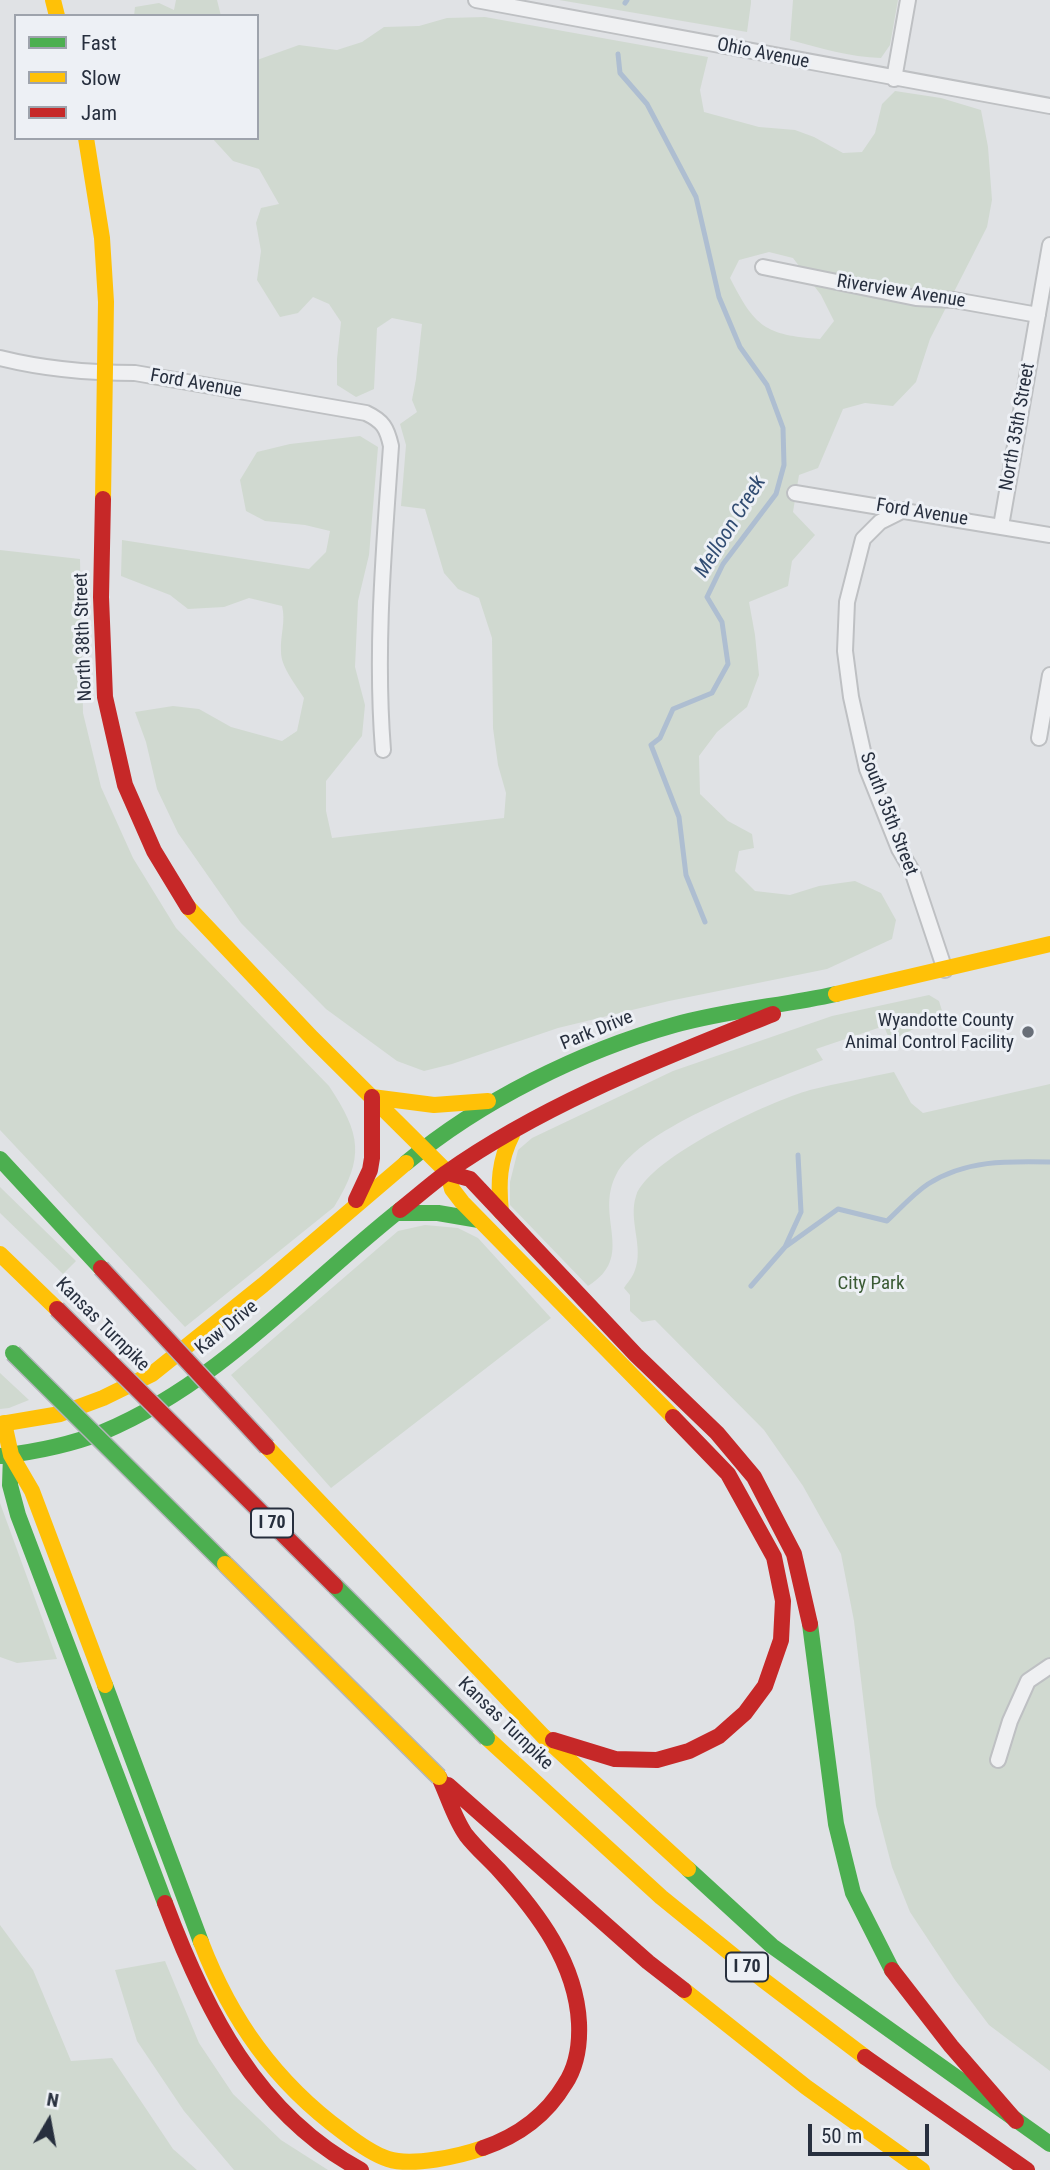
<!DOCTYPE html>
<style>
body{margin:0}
#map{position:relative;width:1050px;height:2170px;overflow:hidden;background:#e0e2e5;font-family:"Roboto Condensed",sans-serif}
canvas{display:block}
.legend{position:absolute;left:14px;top:14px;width:245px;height:126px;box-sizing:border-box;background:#edf0f5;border:2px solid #9ea3ac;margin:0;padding:9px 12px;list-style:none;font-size:21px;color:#272f3e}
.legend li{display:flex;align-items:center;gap:14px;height:35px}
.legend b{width:35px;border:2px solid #9ea3ac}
.north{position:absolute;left:14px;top:2086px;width:70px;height:70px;-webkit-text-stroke:5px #edf0f5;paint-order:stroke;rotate:10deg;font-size:19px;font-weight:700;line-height:28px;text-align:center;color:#272f3e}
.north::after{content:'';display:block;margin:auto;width:24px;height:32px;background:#272f3e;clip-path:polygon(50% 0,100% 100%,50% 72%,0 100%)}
.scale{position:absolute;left:808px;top:2124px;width:121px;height:32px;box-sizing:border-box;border:4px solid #272f3e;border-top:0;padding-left:9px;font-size:21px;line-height:24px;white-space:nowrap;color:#272f3e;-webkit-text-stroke:5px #edf0f5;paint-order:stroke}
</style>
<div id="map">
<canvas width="1050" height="2170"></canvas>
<ul class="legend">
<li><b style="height:9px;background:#4caf50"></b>Fast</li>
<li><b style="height:9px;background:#ffc107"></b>Slow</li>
<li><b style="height:9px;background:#c62828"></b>Jam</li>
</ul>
<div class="north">N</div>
<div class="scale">50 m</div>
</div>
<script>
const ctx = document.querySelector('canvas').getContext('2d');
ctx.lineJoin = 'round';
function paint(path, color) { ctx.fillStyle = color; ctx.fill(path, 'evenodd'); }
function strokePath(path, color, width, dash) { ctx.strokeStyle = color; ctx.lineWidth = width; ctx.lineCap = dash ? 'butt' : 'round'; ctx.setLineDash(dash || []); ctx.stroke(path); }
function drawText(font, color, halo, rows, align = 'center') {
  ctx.font = font + ' "Roboto Condensed",sans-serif'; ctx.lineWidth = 6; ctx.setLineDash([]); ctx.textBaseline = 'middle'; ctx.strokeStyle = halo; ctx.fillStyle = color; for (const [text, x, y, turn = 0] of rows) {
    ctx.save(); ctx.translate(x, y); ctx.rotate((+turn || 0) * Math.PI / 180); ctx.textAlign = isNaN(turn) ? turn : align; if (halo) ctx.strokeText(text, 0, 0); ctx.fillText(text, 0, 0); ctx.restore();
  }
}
paint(new Path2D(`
 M176 0H217L221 16H134L135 7 159 3 174 10Z
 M559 0H751V3L747 32Z
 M793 0H898L890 45 881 58C850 57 820 48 790 40Z
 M485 17 708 57 700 90 704 112 759 127 795 130 814 137 843 153 862 152 875 133 882 104 895 91 941 98 981 110 988 147 992 200 987 227 930 339 916 382 893 406 865 403 843 409 818 468 799 475 793 512 815 535 792 561 788 586 749 602 755 635 759 675 747 707 717 732 699 756 700 794 728 821 752 834 754 848 739 851 735 871 755 891 790 895 819 886 855 881 881 893 896 920 892 939 827 969 669 1001 558 1028 452 1064 424 1071 397 1061 326 1009 241 923 178 833 157 789 146 742 135 712 173 706 199 709 231 727 282 741 297 731 304 698C296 685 281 667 281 652 280 635 286 622 282 606L249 598 224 607 188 609 170 595 121 576 122 540 309 569 326 552 330 531 305 525 265 521 246 511 240 480 257 452 290 444 360 436 378 447 369 555 358 601 355 667 365 705 362 736 326 781V811L332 838 504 818 506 793 498 765 493 728 492 638 479 598 458 589 444 573 425 509 401 506 406 445 400 424 417 412 412 400 416 379 422 324 392 318 377 328 374 389 356 397 337 385V359L341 322 329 304 313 297 298 313 280 317 257 280 261 251 256 223 261 208 279 204 259 169 233 161 212 138H257V60L299 45 337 50 362 42 384 27 419 26 447 18ZM769 252 793 258 821 295 834 321 820 339C765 335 755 327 730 278L739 260Z
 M0 550 80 559 83 713 101 787 133 858 176 928 329 1086C361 1134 365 1157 334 1207L185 1327 0 1130Z
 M929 995 939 1001 943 1014 890 1041 884 1026 816 1049 823 1060C772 1081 640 1127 616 1175 594 1218 637 1256 588 1286L510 1205V1182L518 1150 532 1138 673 1071 832 1016Z
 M894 1072 911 1103 923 1113 1050 1084V2071L989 2025 955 1980 910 1912 892 1867 876 1806 854 1621 841 1554 803 1486 764 1430 655 1320 642 1322 630 1311V1295L624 1288C627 1283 633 1277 635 1270 644 1247 628 1220 636 1196 649 1157 771 1101 810 1090 838 1083 866 1078 894 1072Z
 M0 1187 76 1261 63 1274 0 1213Z
 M425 1225 458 1228 478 1238 551 1318 331 1488 231 1375 398 1231Z
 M0 1373 29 1400 9 1408 0 1409Z
 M0 1503 57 1659 17 1663 0 1657Z
 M0 1925 33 1970 71 2061 112 2058 173 2149 197 2170H0Z
 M165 1961 199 2043 233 2094 281 2140 328 2170H234L184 2111 137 2041 115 1970Z`), '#d0d9d0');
strokePath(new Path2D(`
 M625 3 627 0
 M618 54 620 73 647 104 696 197 719 297 740 347 767 385 783 428 784 465 776 494 723 564 707 597 722 622 728 664 712 693 673 709 660 738 651 745 679 817 686 875 705 922
 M785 1247 838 1209 887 1221C900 1209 913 1194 928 1184 966 1160 1007 1161 1050 1162
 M751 1286 785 1247 801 1212 798 1155`), '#aebed1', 5);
const street = new Path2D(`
 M476 0 1050 106
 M894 79 908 0
 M763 267 916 298 954 300 1038 315
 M0 358C44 369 90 373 135 373L366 413C383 421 387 428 391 446 384 548 375 648 383 750
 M795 493 1050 535
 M904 510 880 522 863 539 847 602 845 651 851 697 867 769 899 849 912 871 945 970
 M1001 526 1050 245
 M1039 738 1050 675
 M998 1760 1010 1721 1028 1681 1050 1666`);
strokePath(street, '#bec0c3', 18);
strokePath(street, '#eff0f2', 14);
strokePath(new Path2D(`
 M0 1159 101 1268
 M406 1163C480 1101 581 1051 674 1025 727 1010 782 1006 836 994
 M396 1213H438L479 1220
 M11 1455 10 1485 18 1515 165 1903
 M0 1456C35 1452 70 1445 103 1432 218 1384 304 1286 400 1210
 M810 1624 836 1824 853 1893 892 1970
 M105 1685 201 1942
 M688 1869 772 1946 1050 2144`), '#4caf50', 16);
strokePath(new Path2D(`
 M53 0 57 16
 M86 138 102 238 106 302 103 499
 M188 907 312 1038 448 1173
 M836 994 1050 944
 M372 1097 434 1105 488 1101
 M448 1173 452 1189 462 1202 673 1417
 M501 1212C498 1183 499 1161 512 1135
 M0 1254 57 1309
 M4 1423 11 1455 32 1491 105 1685
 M0 1424 60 1414 103 1398 152 1374 263 1285 406 1163
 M267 1447 543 1736 688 1869
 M487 1738 661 1897 762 1979 865 2057
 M201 1942C231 2020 275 2082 343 2132 356 2142 372 2154 388 2159 412 2167 460 2156 483 2148
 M684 1990 806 2087 922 2170`), '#ffc107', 16);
strokePath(new Path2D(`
 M103 499 101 597 105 697 125 785 154 851 188 907
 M448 1173 470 1179 636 1355 717 1433 754 1477 794 1554 810 1624
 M356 1200 370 1170 372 1158V1097
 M400 1210C415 1198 430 1185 446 1173 545 1103 661 1059 773 1014
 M553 1740 615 1759 657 1760 689 1751 719 1736 745 1713 765 1686 781 1640 783 1601 774 1557 728 1474 673 1417
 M439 1777C448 1796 454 1818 466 1835 476 1848 488 1858 499 1870 538 1913 576 1963 579 2023 580 2045 577 2066 565 2084 546 2116 518 2136 483 2148
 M448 1785 648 1962 684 1990
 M165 1903C205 2009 256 2114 361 2170
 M892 1970 951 2046 1016 2121
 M865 2057 1027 2170`), '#c62828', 16);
const fastBridge = new Path2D(`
 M13 1353 225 1564
 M335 1586 487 1738`);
const slowBridge = new Path2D(`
 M225 1564 439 1777`);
const jamBridge = new Path2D(`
 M101 1268 267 1447
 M57 1309 335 1586`);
strokePath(fastBridge, '#b2b5ba', 19, []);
strokePath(slowBridge, '#b2b5ba', 19, []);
strokePath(jamBridge, '#b2b5ba', 19, []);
strokePath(fastBridge, '#4caf50', 16);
strokePath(slowBridge, '#ffc107', 16);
strokePath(jamBridge, '#c62828', 16);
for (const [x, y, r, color] of [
 [1028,1032,7,"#686e78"]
]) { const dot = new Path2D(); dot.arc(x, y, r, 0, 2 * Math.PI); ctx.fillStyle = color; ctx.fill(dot); strokePath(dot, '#edf0f5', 2.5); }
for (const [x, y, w] of [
 [272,1523,42],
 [747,1967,42]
]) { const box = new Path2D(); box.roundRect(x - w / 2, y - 14.5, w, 29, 5); ctx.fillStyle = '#edf0f5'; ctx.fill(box); strokePath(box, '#272f3e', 2); }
drawText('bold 18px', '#272f3e', null, [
 ["I 70",272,1523],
 ["I 70",747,1967]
]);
drawText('19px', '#272f3e', '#edf0f5', [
 ["Ohio Avenue",763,54,11],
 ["Riverview Avenue",901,292,9],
 ["Ford Avenue",196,384,10],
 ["North 35th Street",1018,427,-80],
 ["Ford Avenue",922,513,9],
 ["North 38th Street",84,637,-92],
 ["South 35th Street",888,814,69],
 ["Park Drive",597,1031,-22],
 ["Kansas Turnpike",102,1325,45],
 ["Kaw Drive",227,1328,-39],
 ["Kansas Turnpike",505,1724,44]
]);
drawText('19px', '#272f3e', '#edf0f5', [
 ["Wyandotte County",1014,1021],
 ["Animal Control Facility",1014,1043]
], 'right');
drawText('19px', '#3a5a34', '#edf0f5', [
 ["City Park",871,1284]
]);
drawText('italic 21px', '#314c72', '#edf0f5', [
 ["Melloon Creek",731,527,-58]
]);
</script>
